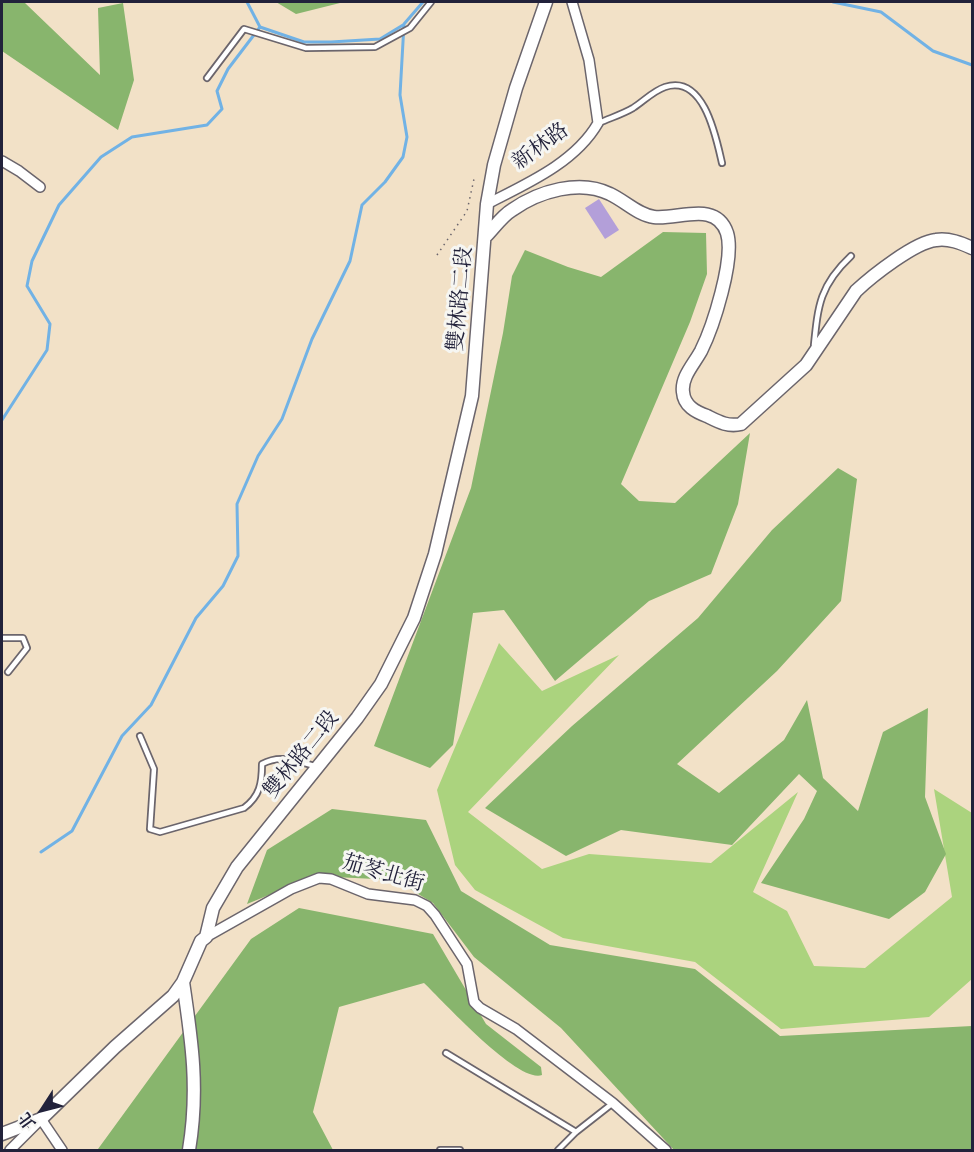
<!DOCTYPE html>
<meta charset="utf-8">
<style>
body{margin:0}
#map{position:relative;width:974px;height:1152px;overflow:hidden;background:#f2e1c7;font-family:Alegreya,"Noto Serif TC",serif}
canvas{display:block}
.frame{position:absolute;inset:0;border:3px solid #22223b;pointer-events:none}
.north{position:absolute;left:12px;top:1080px;width:60px;height:60px;-webkit-text-stroke:4px #f6f6f2;paint-order:stroke;rotate:234deg;font-size:16px;font-weight:700;line-height:24px;text-align:center;color:#22223b}
.north::after{content:'';display:block;margin:auto;width:21px;height:27px;background:#22223b;clip-path:polygon(50% 0,100% 100%,50% 72%,0 100%)}
</style>
<div id="map">
<canvas width="974" height="1152"></canvas>
<div class="frame"></div>
<div class="north">北</div>
</div>
<script>
const ctx = document.querySelector('canvas').getContext('2d');
ctx.lineJoin = 'round';
function paint(path, color) { ctx.fillStyle = color; ctx.fill(path, 'evenodd'); }
function strokePath(path, color, width, dash) { ctx.strokeStyle = color; ctx.lineWidth = width; ctx.lineCap = dash ? 'butt' : 'round'; ctx.setLineDash(dash || []); ctx.stroke(path); }
function drawText(font, color, halo, rows, align = 'center') {
  ctx.font = font + ' Alegreya,"Noto Serif TC",serif'; ctx.lineWidth = 6; ctx.setLineDash([]); ctx.textBaseline = 'middle'; ctx.strokeStyle = halo; ctx.fillStyle = color; for (const [text, x, y, turn = 0] of rows) {
    ctx.save(); ctx.translate(x, y); ctx.rotate((+turn || 0) * Math.PI / 180); ctx.textAlign = isNaN(turn) ? turn : align; if (halo) ctx.strokeText(text, 0, 0); ctx.fillText(text, 0, 0); ctx.restore();
  }
}
paint(new Path2D(`
 M499 643 542 691 619 655 468 812 542 869 589 854 711 863 798 792 753 892 787 911 814 966 865 968 952 897 934 789 972 813V979L929 1017 781 1029 695 962 563 938 475 890 455 865 437 790Z`), '#abd37e');
paint(new Path2D(`
 M2 2 25 3 100 75 98 8 123 3 134 80 118 130 2 51Z
 M276 2H344L296 14Z
 M663 232 706 233 707 274 690 322 621 484 639 501 675 503 750 433 738 504 711 574 649 601 555 681 504 610 473 613 453 745 430 768 374 746 471 488 503 333 512 276 525 250 568 267 601 277Z
 M838 468 857 479 841 601 777 671 677 764 719 793 784 740 807 700 823 778 858 811 883 732 928 708 925 797 946 854 925 892 889 919 761 883 804 819 817 791 799 774 732 845 621 830 566 856 485 808 572 726 698 618 772 530Z
 M332 809 426 820 461 891 550 945 695 969 780 1036 972 1026V1150H674L561 1028 474 957 433 903 395 880 315 876 247 904 267 850Z
 M299 908 433 934 486 1024 541 1067 542 1075C518 1084 443 1001 424 983L339 1007 313 1112 333 1150 98 1149 251 939Z`), '#88b56d');
strokePath(new Path2D(`
 M247 2 260 27 304 42H331L380 39 403 25
 M833 2 881 12 933 51 972 65
 M2 420 47 350 50 324 27 286 32 261 59 205 101 157 132 137 207 125 222 109 217 91 228 69 260 27
 M41 852 72 831 122 736 151 705 196 618 223 586 238 556 237 504 258 456 282 419 312 339 350 261 362 205 385 182 403 157 407 137 400 95 404 24 423 2`), '#71b2e5', 3);
paint(new Path2D(`
 M599 199 619 230 605 239 585 208Z`), '#b39fd9');
const service = new Path2D(`
 M207 78 244 29 306 48 375 47 410 28 431 2
 M599 123C610 118 623 114 633 108 644 101 653 91 665 87 704 74 716 137 722 163
 M814 345C818 305 820 285 851 256
 M2 638H23L27 648 8 672
 M140 736 154 769 150 829 160 832 244 808C260 796 262 783 262 764 280 754 296 761 315 766
 M446 1053 576 1132
 M440 1150H460
 M558 1150 576 1132 613 1103`);
const minor = new Path2D(`
 M2 161 19 171 40 187
 M487 204C526 184 575 163 598 123L589 60 572 2
 M206 937 291 889 319 878 331 879 368 894 415 900 427 906 435 915 467 964 474 1002 480 1008 516 1029 613 1103 666 1150
 M10 1150 41 1119 62 1150`);
const tertiary = new Path2D(`
 M486 236C494 228 502 216 512 210 539 191 580 179 610 194 625 201 638 215 654 217 678 220 716 200 727 233 735 259 713 327 701 351 694 364 681 377 683 392 684 406 696 412 707 416 719 422 728 427 741 424L806 365 856 291C872 276 915 242 936 240 949 238 961 243 972 248
 M183 982C192 1042 199 1090 189 1150
 M2 1134 41 1119 115 1047 173 996 183 982 201 941 206 937 213 908 237 867 357 718 381 684 414 618 435 554 472 396 487 204 494 165 516 88 546 2`);
strokePath(service, '#6b656c', 8);
strokePath(minor, '#6b656c', 12);
strokePath(tertiary, '#6b656c', 15);
strokePath(new Path2D(`
 M437 255 467 211 474 179`), '#6b656c', 1.5, [1.5, 4.5]);
strokePath(service, '#fff', 4.5);
strokePath(minor, '#fff', 9);
strokePath(tertiary, '#fff', 12);
drawText('21px', '#22223b', '#f6f6f2', [
 ["新林路",541,147,-36],
 ["雙林路二段",461,299,-85],
 ["雙林路二段",302,755,-51],
 ["茄苳北街",383,874,16]
]);
</script>
